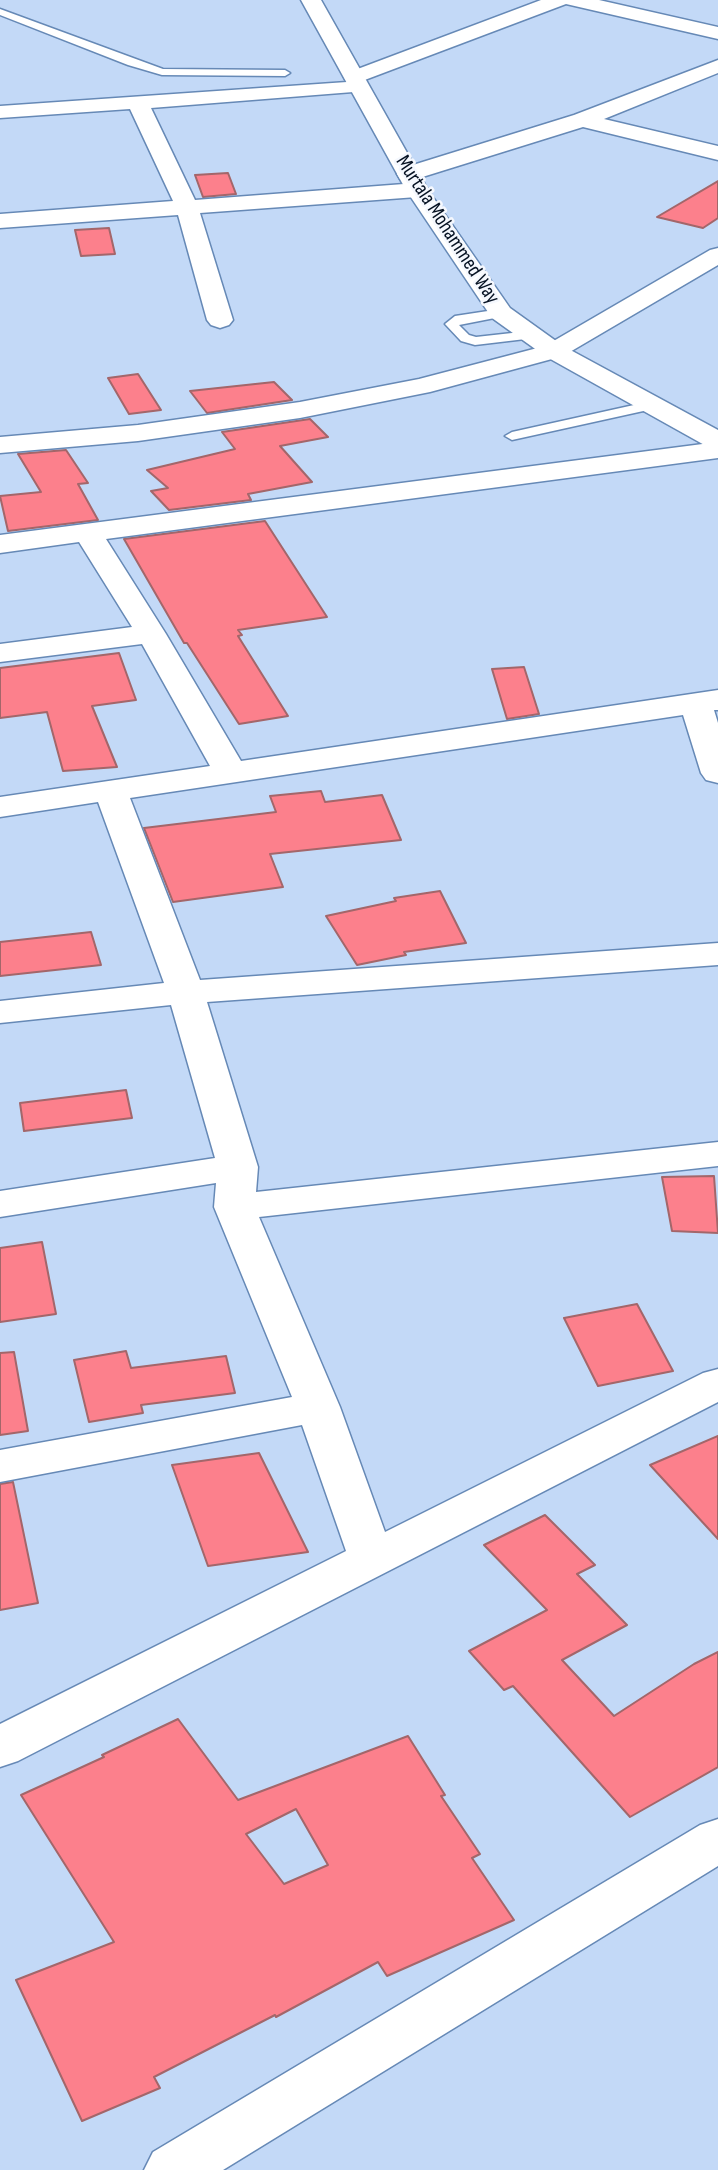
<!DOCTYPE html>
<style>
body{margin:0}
canvas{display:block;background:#c3d9f7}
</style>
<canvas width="718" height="2170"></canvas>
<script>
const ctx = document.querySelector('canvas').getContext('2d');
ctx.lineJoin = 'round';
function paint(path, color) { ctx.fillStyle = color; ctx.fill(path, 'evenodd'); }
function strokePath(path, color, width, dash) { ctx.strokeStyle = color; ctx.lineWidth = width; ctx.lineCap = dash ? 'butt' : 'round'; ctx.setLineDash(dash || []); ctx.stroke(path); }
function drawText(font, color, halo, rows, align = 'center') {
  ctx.font = font + ' "Sofia Sans Condensed",sans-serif'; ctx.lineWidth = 5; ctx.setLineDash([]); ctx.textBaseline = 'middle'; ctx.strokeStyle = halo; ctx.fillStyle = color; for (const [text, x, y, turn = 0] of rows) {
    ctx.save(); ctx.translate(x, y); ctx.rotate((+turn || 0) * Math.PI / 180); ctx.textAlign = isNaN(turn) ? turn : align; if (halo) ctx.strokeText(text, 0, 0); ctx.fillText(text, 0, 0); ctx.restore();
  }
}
const building = new Path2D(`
 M228 173 236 194 203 197 195 175Z
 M718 181V218L703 228 657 217Z
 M109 228 115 254 81 256 75 230Z
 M138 374 161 410 129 414 108 378Z
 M274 382 292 400 207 413 190 391Z
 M310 419 328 437 280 446 312 482 248 494 251 500 169 510 151 491 168 488 147 470 235 449 222 432Z
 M66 450 88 483 78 484 98 520 8 531 0 496 41 492 18 454Z
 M265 521 327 617 238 630 242 635 238 636 288 716 239 724 187 643H184L124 539Z
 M119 653 136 700 92 706 117 767 63 771 47 712 0 718V668Z
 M524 667 539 714 507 719 492 669Z
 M321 791 325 802 382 795 401 840 270 854 283 887 173 902 144 828 276 812 270 796Z
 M440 891 466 943 404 952 406 955 357 965 326 916 396 901 394 898Z
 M91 932 101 965 0 976V942Z
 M126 1090 132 1118 24 1131 20 1103Z
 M714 1176 718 1233 672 1231 662 1177Z
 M42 1242 56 1314 0 1322V1248Z
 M637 1304 673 1371 598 1386 564 1318Z
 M126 1351 131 1368 226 1356 235 1393 141 1405 143 1413 89 1422 74 1360Z
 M14 1352 28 1431 0 1435V1353Z
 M718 1436V1539L650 1465Z
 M259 1453 308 1552 208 1566 172 1465Z
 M13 1482 38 1603 0 1610V1484Z
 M545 1515 595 1565 577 1574 627 1625 562 1660 614 1716 694 1664 718 1652V1767L630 1817 513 1686 504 1690 469 1651 547 1610 484 1545Z
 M178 1719 238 1800 408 1736 445 1795 441 1796 480 1854 472 1858 514 1920 387 1976 378 1962 276 2017 275 2015 154 2077 160 2088 82 2121 16 1980 114 1942 21 1795 104 1757 102 1755ZM296 1809 328 1865 284 1884 246 1834Z`);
paint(building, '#fc808c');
strokePath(building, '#a3666a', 2);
const service = new Path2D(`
 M0 9 163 69 285 70 290 73 285 76 162 75 128 65 0 15Z
 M501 309 505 310V316L459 325 469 335 476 337 530 331 536 335 534 338 475 345 461 341 445 324 455 316Z
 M652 401 659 405 657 408 512 440 505 436 512 432Z`);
const minor = new Path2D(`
 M541 0H599L718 27V39L566 4 362 81 369 87 366 91 151 108 195 200 417 183 425 185 428 190 425 195 417 197 200 213 233 320 229 325 220 328 211 325 207 320 178 215 0 228V214L173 201 130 109 0 118V106L347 82 344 77 347 73Z
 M718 60V73L604 119 718 146V160L583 127 416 179H400L397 174 400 169 574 115Z
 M718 248V265L563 356 430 392 300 418 138 441 0 453V437L138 425 300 402 419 379 545 346 710 250Z
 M718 442V458L106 539 166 634 241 761 718 690V710H714L718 723V783L706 780 701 773 683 715 130 798 200 980 718 943V965L207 1002 258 1167 256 1192 718 1142V1166L259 1217 340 1407 385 1532 703 1373 718 1369V1402L18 1761 0 1767V1724L346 1551 302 1425 0 1482V1450L292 1397 214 1207 216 1183 0 1217V1191L215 1158 171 1005 0 1023V1001L164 983 98 802 0 817V797L210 766 142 644 0 662V644L132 627 79 542 0 553V535Z
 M718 1819V1866L223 2170H144L153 2152 700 1825Z`);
const tertiary = new Path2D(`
 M301 0H321L428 190 510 308 563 346 718 430V449L708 447 545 356 492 318 406 190Z`);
strokePath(service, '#6689b6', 3);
strokePath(minor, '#6689b6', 3);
strokePath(tertiary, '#6689b6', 3);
paint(service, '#fff');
paint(minor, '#fff');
paint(tertiary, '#fff');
drawText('21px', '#061223', '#f5f8fe', [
 ["Murtala Mohammed Way",447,230,57]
]);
</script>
